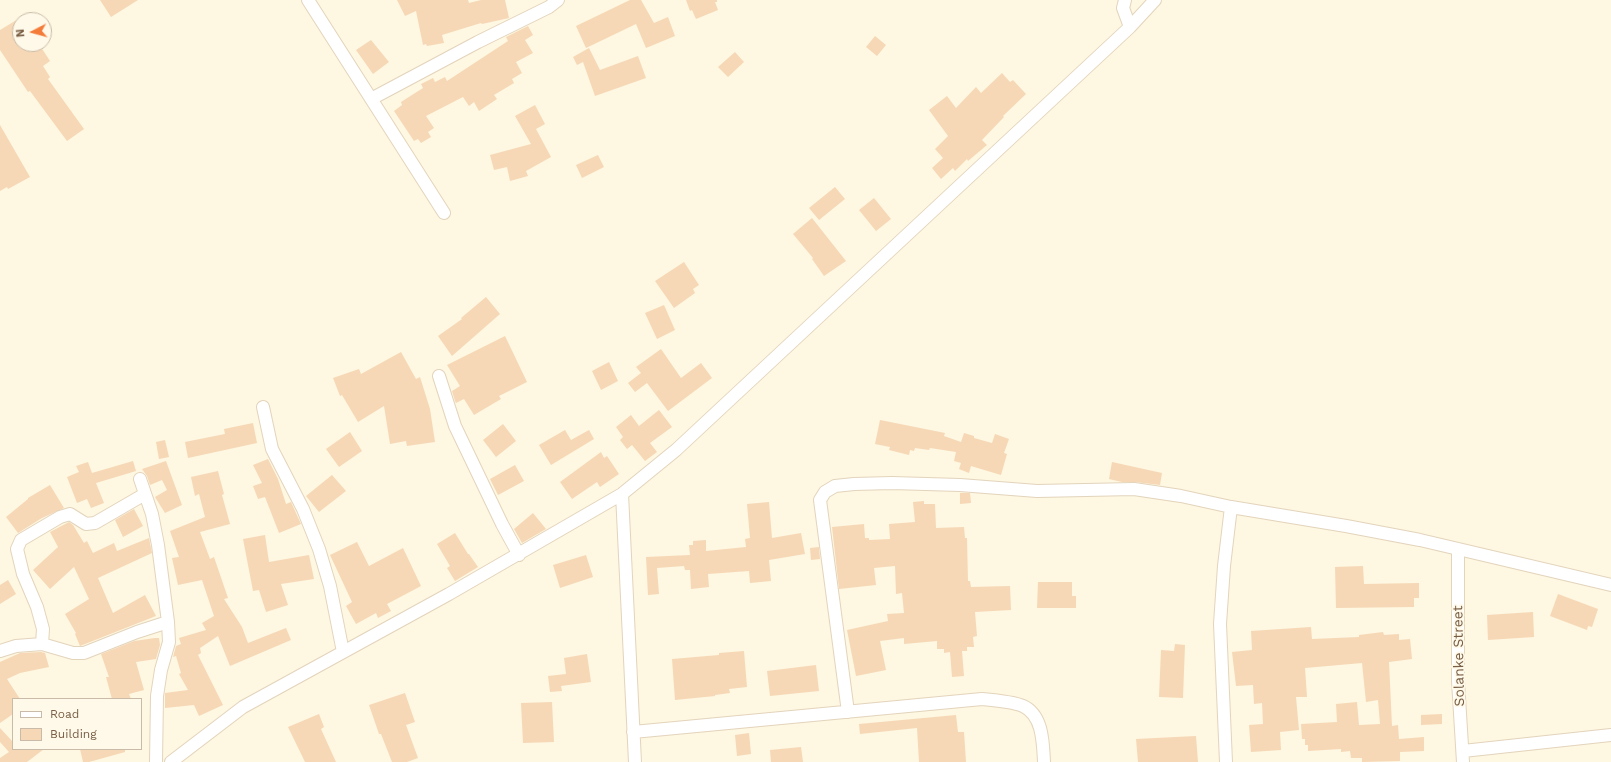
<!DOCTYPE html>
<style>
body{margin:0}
#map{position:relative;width:1611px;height:762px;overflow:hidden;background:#fef7e1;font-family:"Work Sans",sans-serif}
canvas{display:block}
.legend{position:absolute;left:12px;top:698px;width:130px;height:52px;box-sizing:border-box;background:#fff9e9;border:1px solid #c9bba7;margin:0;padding:5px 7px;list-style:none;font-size:12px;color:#785e45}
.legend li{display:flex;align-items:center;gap:8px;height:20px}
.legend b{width:20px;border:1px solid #c9bba7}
.north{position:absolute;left:12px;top:12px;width:40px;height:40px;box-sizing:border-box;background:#fff9e9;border:1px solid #c9bba7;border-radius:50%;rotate:264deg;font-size:11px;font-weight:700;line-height:16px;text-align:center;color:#785e45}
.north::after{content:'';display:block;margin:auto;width:14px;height:18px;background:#f47c3a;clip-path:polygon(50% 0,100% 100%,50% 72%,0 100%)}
</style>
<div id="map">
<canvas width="1611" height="762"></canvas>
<ul class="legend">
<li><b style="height:5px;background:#fff"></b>Road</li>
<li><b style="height:11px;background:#f6d8b6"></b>Building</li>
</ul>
<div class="north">N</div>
</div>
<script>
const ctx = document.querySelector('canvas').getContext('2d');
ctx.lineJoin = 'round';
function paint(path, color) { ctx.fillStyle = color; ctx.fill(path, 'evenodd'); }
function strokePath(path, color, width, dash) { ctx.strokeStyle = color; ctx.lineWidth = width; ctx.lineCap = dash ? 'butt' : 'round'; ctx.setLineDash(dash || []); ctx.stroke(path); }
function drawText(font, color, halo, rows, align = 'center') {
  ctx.font = font + ' "Work Sans",sans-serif'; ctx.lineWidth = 3.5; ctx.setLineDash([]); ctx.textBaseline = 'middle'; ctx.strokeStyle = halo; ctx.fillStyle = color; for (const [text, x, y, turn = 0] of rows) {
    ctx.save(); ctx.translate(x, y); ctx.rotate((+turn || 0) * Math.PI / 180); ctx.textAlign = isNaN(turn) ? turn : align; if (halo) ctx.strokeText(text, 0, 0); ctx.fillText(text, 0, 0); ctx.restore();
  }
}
paint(new Path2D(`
 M100 0H138L111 17Z
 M397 0H468L469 3 481 0H505L509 18 482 24 481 23 442 35 444 43 427 46 426 44 423 45 416 11 405 16Z
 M630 0H641L654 23 668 17 675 36 646 48 636 24 586 48 576 26Z
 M686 0H717V2H715L718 10 696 19 692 10 690 11Z
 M20 18V44H39L50 61 43 66 50 77 48 79 84 129 67 141 30 91 28 92 0 50V30Z
 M528 26 533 35 525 40 533 53 516 62 522 73 512 79 514 83 494 95 497 99 479 111 474 102 469 106 463 97 426 116 434 128 428 132 431 137 421 143 418 139 414 141 394 111 402 105 401 102 423 88 421 84 433 78 435 82 445 77 447 81 508 41 506 37Z
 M875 36 886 45 877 56 866 47Z
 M371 40 389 62 373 74 356 50Z
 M589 48 600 70 638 56 646 78 595 96 583 62 577 65 573 57Z
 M735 52 744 62 728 77 718 67Z
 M1002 73 1010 82 1013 80 1026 94 1003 116 1004 117 982 140 987 145 968 161 967 159 955 171 953 168 941 179 932 168 943 158 935 149 948 136 929 110 947 96 956 108 976 87 981 93Z
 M535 105 545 124 536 129 551 157 526 171 528 176 510 181 507 167 494 170 490 155 531 144 515 116Z
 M0 125 30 177 8 189 7 187 0 191Z
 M598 155 604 167 582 178 576 165Z
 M835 187 845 199 819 220 809 208Z
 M874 198 891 219 876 231 859 210Z
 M812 218 846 261 824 276 812 259 813 258 793 234Z
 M684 262 699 285 693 289 695 293 674 308 655 281Z
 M486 297 500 314 452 356 438 336 462 319 461 318Z
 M664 305 675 330 657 339 645 313Z
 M505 336 527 382 499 396 501 399 474 415 464 399 456 403 455 401 452 391 460 386 447 365Z
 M661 349 681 378 701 363 712 378 668 411 647 383 635 392 628 383 641 373 636 367Z
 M401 352 416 379 420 377 430 409 435 442 407 446 406 441 390 444 384 406 358 422 342 395 340 396 333 378 359 369 361 374Z
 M609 362 618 381 601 390 592 371Z
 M659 410 672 427 650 443 657 452 645 461 632 445 627 449 620 440 623 437 616 427 631 415 639 426Z
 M880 420 945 433 944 436 961 442 964 433 974 436V438L992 443 995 434 1009 439 1004 453 1007 454 1001 475 971 466 969 473 959 469 961 463 954 461 956 452 930 448 929 450 915 448 914 451 910 450 909 455 889 450 890 447 875 444Z
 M253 423 257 443 188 458 185 442 225 434 224 429Z
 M503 424 516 441 496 457 483 440Z
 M565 430 571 440 589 430 594 439 551 465 539 445Z
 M350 432 362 451 339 467 326 449Z
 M165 440 169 457 159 459 156 442Z
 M601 452 604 458 607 456 619 474 600 487 597 482 572 499 560 482Z
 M268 459 278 479 286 504 291 502 301 524 279 533 265 497 258 499 253 486 262 483 253 465Z
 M133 461 136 471 96 483 104 503 91 508 87 499 77 503 67 477 79 472 76 466 88 462 92 473Z
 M166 461 182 505 165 513 155 497 167 490 162 480 150 485 147 476 142 469Z
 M1112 462 1162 473 1160 485 1135 482H1122L1109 479Z
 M515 465 524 481 498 495 490 479Z
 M218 471 224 494 222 495 230 524 200 532 210 559 214 557 228 598 224 599 242 627 248 643 286 628 291 640 230 666 218 636 200 648 201 653 198 655 223 705 199 716 194 705 165 708V693L188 690 179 674 181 673 176 656 173 657 176 646 181 644 179 638 206 630 202 623 214 616 202 580 178 585 172 558 179 557 170 531 205 517 199 494 195 496 191 477Z
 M332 475 346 491 319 512 306 496Z
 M50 485 64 508 42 518 18 533 6 517 28 499V498Z
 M960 493H970L971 503 960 504Z
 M924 501V504H935L936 528 964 527 965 538H967L968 581H970L971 587 1010 586 1011 610 975 612 977 636 973 637 974 647H967V651H962L964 676 952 677 950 652 944 653V649H937V641L904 644V638L880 641 886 670 856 676 847 630 888 621 887 614 904 613 902 593 896 594 895 566 874 568 876 585 839 589 832 527 864 524 865 538H869V540L890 539 889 524 915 522 913 502Z
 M769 502 772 538 801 533 805 554 769 560 771 581 750 583 749 571 708 574 709 587 691 589 690 570H685L684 566 657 568 659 594 648 595 646 557 690 555 689 545H693V541L706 540V551L746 547 745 539 750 538 747 504Z
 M134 509 143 526 123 537 115 520Z
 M533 513 546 529 522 543 514 529Z
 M69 522 73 525 84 543 87 541 93 553 114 543 117 551 149 538 152 553 98 578 113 613 145 595 156 616 80 646 75 634 76 633 65 614 89 599 74 567 50 589 33 570 58 547 50 532Z
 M455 533 468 554H469L478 567 455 581 447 568 450 566 437 544Z
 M265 535 269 562 309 555 314 579 281 584 288 605 266 612 259 590 253 591 243 539Z
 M357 542 369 566 403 548 421 586 387 604 391 611 378 618 376 613 356 624 346 606 352 602 330 555Z
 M819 547 820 559 811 560 810 548Z
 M586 555 593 577 560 588 553 565Z
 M1363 566 1364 584 1419 583V598H1414V607L1336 608 1335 567Z
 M8 580 16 594 0 604V585Z
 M1038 582H1072V596H1076V608H1037Z
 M1558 594 1598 609 1592 627 1588 626 1587 630 1550 616Z
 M1533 612 1534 637 1488 640 1487 615Z
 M1311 627 1312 639 1359 637V635L1383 632 1384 635 1399 634V640L1410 639 1412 659 1389 662 1392 726 1398 725 1399 739 1424 737V751L1400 752V761L1362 762V758H1351L1350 751 1341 752V749L1308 751V745H1305V739H1302L1301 724 1337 722 1336 704 1357 702 1359 725 1380 724 1378 700 1366 702 1362 663 1305 668 1307 697H1296L1299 730 1280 732 1281 750 1251 752 1249 725 1263 724 1262 703 1254 704 1253 685 1236 686 1232 652 1252 650 1251 631Z
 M155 638H159L160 645 156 659 136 662 144 690 129 694 131 699H112L106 677H109L101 654 134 641Z
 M1175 644 1185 645 1183 698 1159 697 1161 650 1174 651Z
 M744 651 747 687 729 689 730 693 715 695V696L675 700 672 659 719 655V653Z
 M41 652 45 653 49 667 20 673 7 679 20 699H13V714L0 723V662L20 653Z
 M587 654 591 682 561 686 562 691 550 692 548 676 566 674 564 658Z
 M816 665 819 691 770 696 767 671Z
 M405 693 415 722 406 725 418 758 407 762H392L381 734H379L369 705Z
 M552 702 554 742 523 743 521 703Z
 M319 714 324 727 321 729 336 762H305L288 727Z
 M1442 714V724L1421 725V715Z
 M956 715 958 732H964L966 762H919L917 728 860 734 859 724Z
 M0 728 13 742V749H44L27 762H0V758L9 752 0 742Z
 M749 733 751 754 737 756 735 735Z
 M1196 736 1198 762H1138L1136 739Z
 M801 747 803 762H771L770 750Z
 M80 749H125V752L89 762H83Z`), '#f6d8b6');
const minor = new Path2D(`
 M308 0 444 213
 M1125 0 1123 8 1130 27
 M371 99 478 42 549 7 558 0
 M439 376 455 426 502 524 519 555
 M263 407 272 449 303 509 319 549 330 586 343 652
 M140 479 152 514 158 545 168 622 169 642 161 670 157 696 156 762
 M622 494 635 762
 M1458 550V681L1463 762
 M42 644 43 629 37 607 23 574 17 549 21 540 60 517 70 514 86 524 95 523 145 494
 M0 651 16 646 42 644 73 653H84L137 632 168 622
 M848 712 820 500 825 492 835 486 854 484 892 483 960 485 1037 491 1134 489 1181 496 1231 507 1346 526 1420 540 1611 585
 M633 732 982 699C993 700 1014 702 1023 706 1043 715 1043 743 1044 762
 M1463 751 1611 735
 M171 762 243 707 449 594 622 494 676 450 1130 27 1155 0
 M1226 762 1220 624 1224 566 1231 507`);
strokePath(minor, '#e3d4bc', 14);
strokePath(minor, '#fff', 12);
drawText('14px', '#785e45', '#fff9e9', [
 ["Solanke Street",1459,656,-91]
]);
</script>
